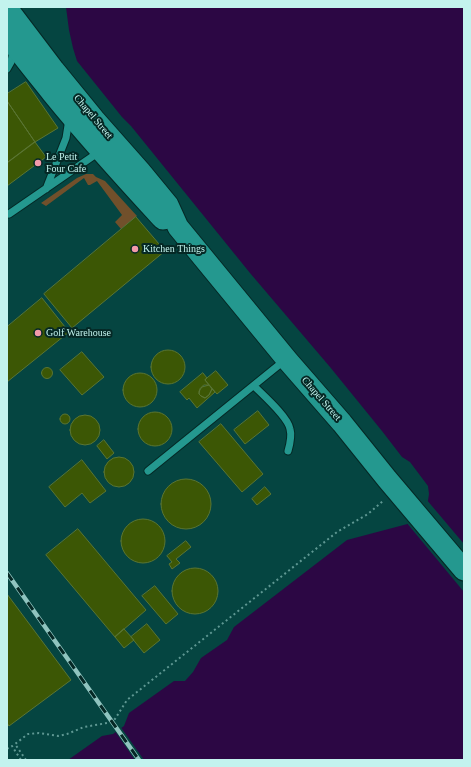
<!DOCTYPE html>
<style>
body{margin:0}
#map{position:relative;width:471px;height:767px;overflow:hidden;background:#054541;font-family:"Times New Roman",serif}
canvas{display:block}
.frame{position:absolute;inset:0;border:8px solid #c3f3ee;pointer-events:none}
</style>
<div id="map">
<canvas width="471" height="767"></canvas>
<div class="frame"></div>
</div>
<script>
const ctx = document.querySelector('canvas').getContext('2d');
ctx.lineJoin = 'round';
function paint(path, color) { ctx.fillStyle = color; ctx.fill(path, 'evenodd'); }
function strokePath(path, color, width, dash) { ctx.strokeStyle = color; ctx.lineWidth = width; ctx.lineCap = dash ? 'butt' : 'round'; ctx.setLineDash(dash || []); ctx.stroke(path); }
function drawText(font, color, halo, rows, align = 'center') {
  ctx.font = font + ' "Times New Roman",serif'; ctx.lineWidth = 4; ctx.setLineDash([]); ctx.textBaseline = 'middle'; ctx.strokeStyle = halo; ctx.fillStyle = color; for (const [text, x, y, turn = 0] of rows) {
    ctx.save(); ctx.translate(x, y); ctx.rotate((+turn || 0) * Math.PI / 180); ctx.textAlign = isNaN(turn) ? turn : align; if (halo) ctx.strokeText(text, 0, 0); ctx.fillText(text, 0, 0); ctx.restore();
  }
}
paint(new Path2D(`
 M86 174H93L96 177 105 181 137 216 121 229 115 222 122 215 97 181 90 185H88L84 178 46 206 41 203 77 178Z`), '#71502b');
paint(new Path2D(`
 M66 7H464V760H68L102 736 113 734 124 726 129 713 174 681H185L193 672 201 658 227 640 234 627 347 540 415 522 427 507 429 494 428 486 410 462 402 457 382 431 330 367 250 273 131 126 122 117 77 61 73 48 69 30Z`), '#2c0744');
paint(new Path2D(`
 M426 499 464 544V592L406 522 414 520 425 506Z
 M120 726 144 760H135L115 731Z`), '#054541');
const building = new Path2D(`
 M26 82 58 128 35 142 7 101V94Z
 M7 101 35 142 7 163Z
 M35 142 46 157 7 186V163Z
 M136 217 165 251 72 328 44 294Z
 M42 298 69 332 7 382V327Z
 M151 367a17 17 0 1 1 34 0a17 17 0 1 1-34 0Z
 M82 352 104 377 82 395 60 370Z
 M41.5 373a5.5 5.5 0 1 1 11 0a5.5 5.5 0 1 1-11 0Z
 M216 371 228 385 217 394 205 380Z
 M123 390a17 17 0 1 1 34 0a17 17 0 1 1-34 0Z
 M203 373 207 378 205 380 209 385 202 387 199 391V394L201 396 205 398 209 395 212 389 215 392 197 408 189 398 187 400 180 392Z
 M204 385H209L212 389 209 395 205 398 201 396 199 394 200 389Z
 M258 411 269 425 245 444 234 430Z
 M138 429a17 17 0 1 1 34 0a17 17 0 1 1-34 0Z
 M60 419a5 5 0 1 1 10 0a5 5 0 1 1-10 0Z
 M70 430a15 15 0 1 1 30 0a15 15 0 1 1-30 0Z
 M221 424 263 474 242 492 199 442Z
 M104 440 114 453 107 459 97 446Z
 M104 472a15 15 0 1 1 30 0a15 15 0 1 1-30 0Z
 M82 460 106 491 90 503 82 493 65 507 49 487Z
 M161 504a25 25 0 1 1 50 0a25 25 0 1 1-50 0Z
 M265 487 271 494 257 505 252 499Z
 M121 541a22 22 0 1 1 44 0a22 22 0 1 1-44 0Z
 M78 529 146 610 115 637 46 555Z
 M186 541 191 547 176 559 180 563 172 569 169 564 172 562 167 556Z
 M172 591a23 23 0 1 1 46 0a23 23 0 1 1-46 0Z
 M155 586 178 614 166 624 142 596Z
 M7 594 71 680 9 726 7 723Z
 M147 624 160 640 144 653 131 637Z
 M124 629 134 640 124 648 115 637Z`);
paint(building, '#3c5705');
strokePath(building, '#5a7533', 1);
const service = new Path2D(`
 M7 69 11 62 13 51
 M46 189 66 138 69 119
 M9 214 99 152
 M254 386C263 395 288 417 290 429 292 436 290 444 288 451
 M148 471 285 360`);
const secondary = new Path2D(`
 M7 8 54 70 94 119 140 171 168 205 178 227 288 361 342 423 387 479 464 570
 M7 35C21 55 37 74 52 93 87 136 124 177 161 217L163 219`);
strokePath(service, '#052825', 9);
strokePath(secondary, '#052825', 23);
strokePath(new Path2D(`
 M7 749 12 746 21 760
 M26 760 15 744 28 734 39 733 58 736 67 734 84 727 107 723 115 719 127 700 337 532 368 514 384 500`), '#5f9893', 2, [2, 3]);
strokePath(service, '#24988f', 7);
strokePath(secondary, '#24988f', 21);
const rail = new Path2D(`
 M7 573 139 760`);
strokePath(rail, '#90c4bf', 4.5);
strokePath(rail, '#052825', 3, [9]);
for (const [x, y, r, color] of [
 [38,163,4,"#f39aaa"],
 [135,249,4,"#f39aaa"],
 [38,333,4,"#f39aaa"]
]) { const dot = new Path2D(); dot.arc(x, y, r, 0, 2 * Math.PI); ctx.fillStyle = color; ctx.fill(dot); strokePath(dot, '#052825', 1.5); }
drawText('10px', '#c3f3ee', '#052825', [
 ["Chapel Street",93,117,50],
 ["Chapel Street",321,399,49]
]);
drawText('10px', '#c3f3ee', '#052825', [
 ["Le Petit",46,157],
 ["Four Cafe",46,169],
 ["Kitchen Things",143,249],
 ["Golf Warehouse",46,333]
], 'left');
</script>
